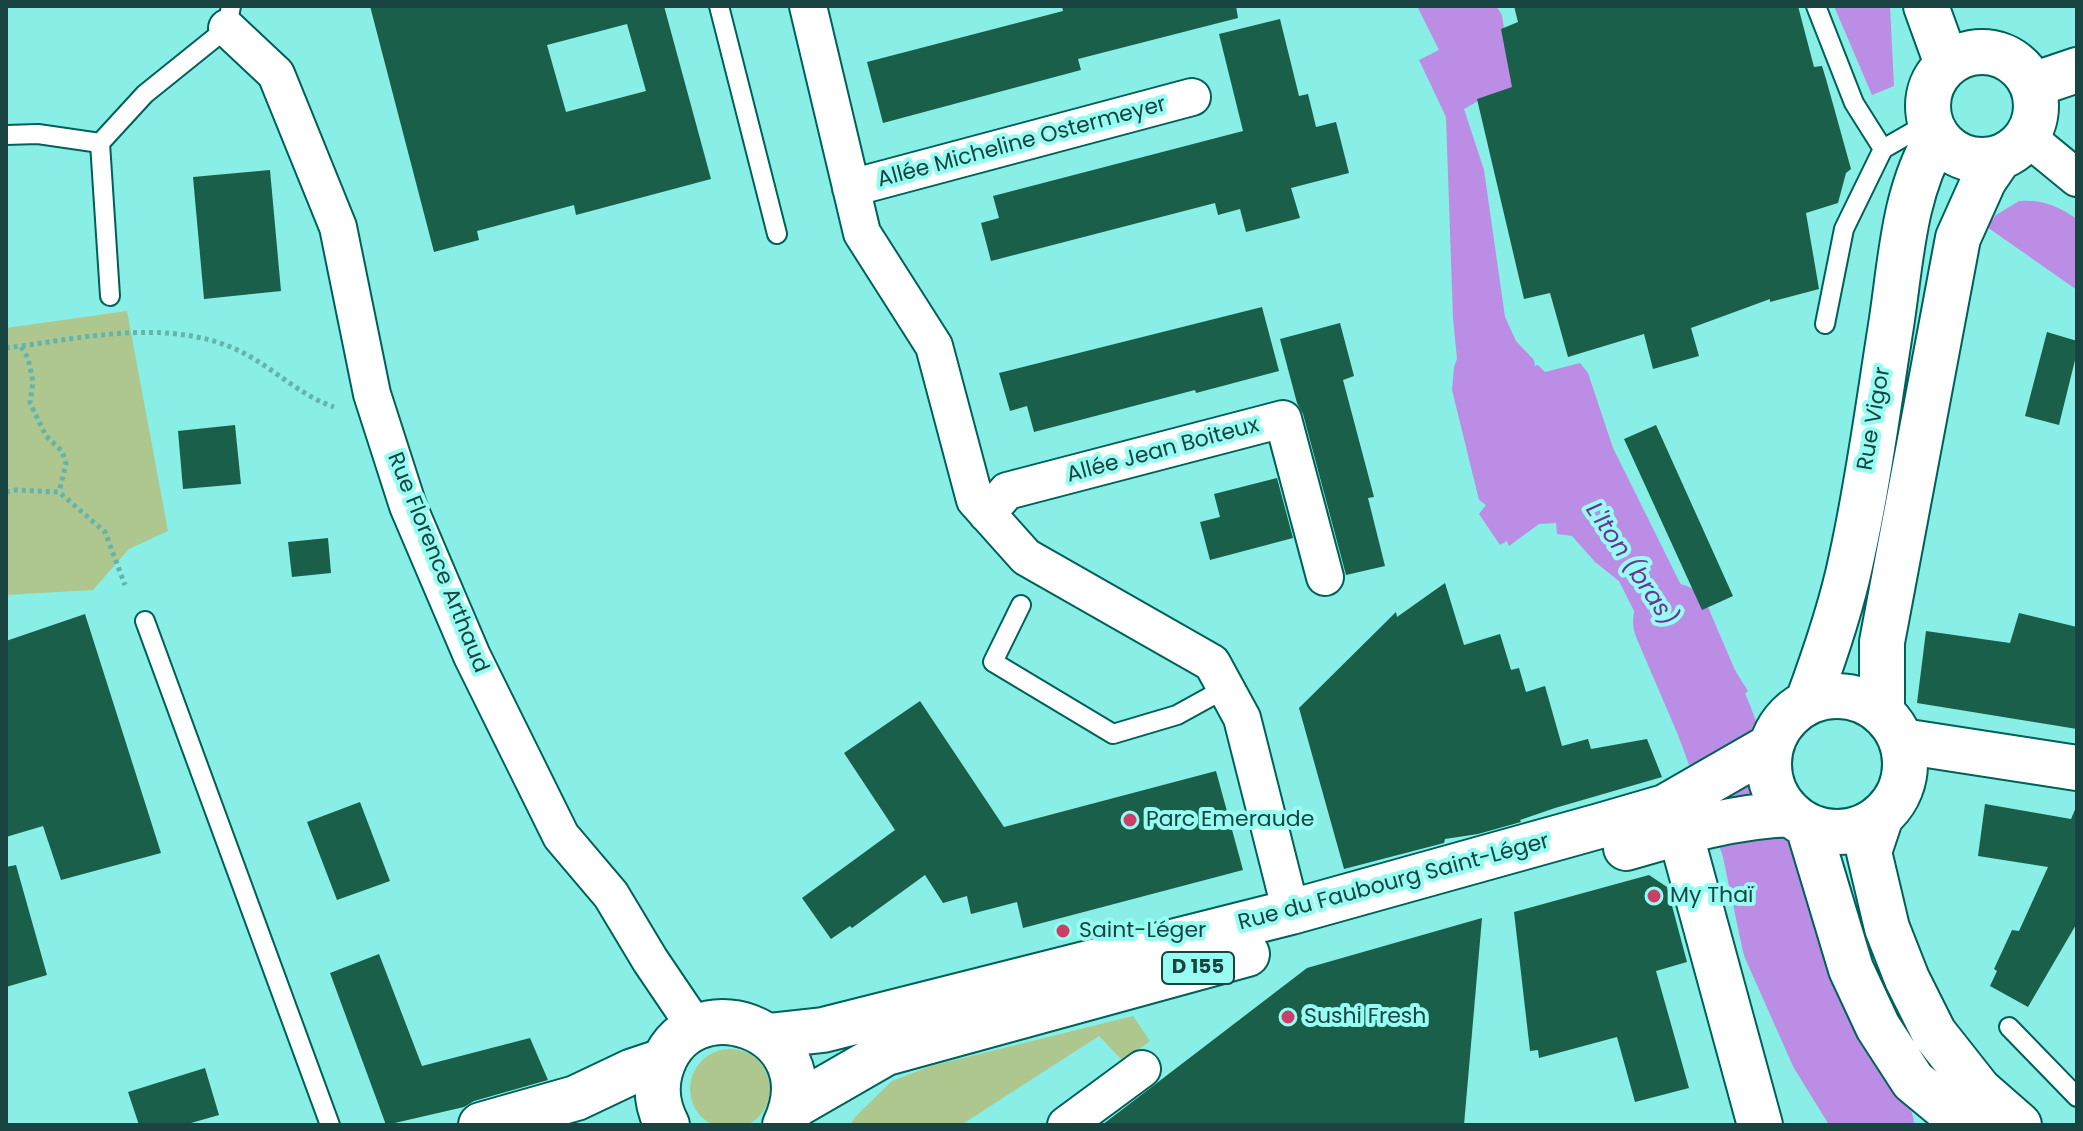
<!DOCTYPE html>
<meta charset="utf-8">
<style>
body{margin:0}
#map{position:relative;width:2083px;height:1131px;overflow:hidden;background:#89eee5;font-family:Poppins,sans-serif}
canvas{display:block}
.frame{position:absolute;inset:0;border:8px solid #194441;pointer-events:none}
</style>
<div id="map">
<canvas width="2083" height="1131"></canvas>
<div class="frame"></div>
</div>
<script>
const ctx = document.querySelector('canvas').getContext('2d');
ctx.lineJoin = 'round';
function paint(path, color) { ctx.fillStyle = color; ctx.fill(path, 'evenodd'); }
function strokePath(path, color, width, dash) { ctx.strokeStyle = color; ctx.lineWidth = width; ctx.lineCap = dash ? 'butt' : 'round'; ctx.setLineDash(dash || []); ctx.stroke(path); }
function drawText(font, color, halo, rows, align = 'center') {
  ctx.font = font + ' Poppins,sans-serif'; ctx.lineWidth = 8; ctx.setLineDash([]); ctx.textBaseline = 'middle'; ctx.strokeStyle = halo; ctx.fillStyle = color; for (const [text, x, y, turn = 0] of rows) {
    ctx.save(); ctx.translate(x, y); ctx.rotate((+turn || 0) * Math.PI / 180); ctx.textAlign = isNaN(turn) ? turn : align; if (halo) ctx.strokeText(text, 0, 0); ctx.fillText(text, 0, 0); ctx.restore();
  }
}
paint(new Path2D(`
 M127 311 168 531 129 549 93 590 6 595V328Z
 M1133 1016 1150 1041 1123 1061 1099 1036 961 1125H850L855 1117 892 1081 931 1066Z
 M690 1089a40 40 0 1 1 80 0a40 40 0 1 1-80 0Z`), '#adc78f');
paint(new Path2D(`
 M1417 6H1496L1502 15 1513 87 1478 99V101L1464 109 1484 170 1505 317 1516 341 1534 360 1535 366 1538 365 1545 372 1580 363 1588 373 1613 448 1681 585 1748 691 1692 742 1677 726 1667 683 1664 656 1642 627 1619 581 1595 562 1572 536 1557 534 1556 523 1539 524 1509 546 1507 541 1500 545 1479 514 1486 505 1479 500 1452 390 1454 367 1457 359 1453 318 1446 117 1419 60 1439 50Z
 M1834 6H1890L1894 86 1872 95Z
 M2019 201C2042 199 2058 206 2077 219V290L1987 227 1996 215Z
 M1731 844 1788 846 1801 876 1814 927 1827 956 1847 1013 1909 1125H1843L1788 1027Z`), '#bc8de4');
strokePath(new Path2D(`
 M1672 622 1714 720 1760 844 1781 943 1828 1049 1875 1125`), '#bc8de4', 78);
paint(new Path2D(`
 M370 6H664L711 179 576 215 574 205 477 231 479 240 434 252ZM627 24 646 91 566 112 547 45Z
 M1062 6H1236L1238 18 1078 59 1081 70 883 123 867 62 1063 11Z
 M1514 6H1798L1814 67 1822 66 1826 79 1851 169 1846 173 1838 203 1806 213 1819 289 1770 302V299L1691 328 1699 356 1653 369 1644 334 1568 357 1550 293 1524 299 1477 99 1512 87 1501 29 1518 22Z
 M1280 19 1299 96 1308 94 1316 127 1336 122 1349 173 1291 188 1300 218 1246 232 1240 209 1218 215 1215 203 991 261 981 223 999 218 993 196 1243 131 1219 34Z
 M270 170 281 291 204 299 193 177Z
 M1262 307 1279 371 1196 393 1195 390 1034 432 1027 406 1010 411 999 373Z
 M1340 323 1354 376 1343 380 1374 497 1368 498 1385 566 1346 575 1303 414 1297 403 1280 339Z
 M2047 332 2077 341V352L2059 425 2025 416Z
 M235 425 241 484 183 489 178 431Z
 M1656 425 1733 596 1702 610 1624 439Z
 M1277 478 1293 538 1210 560 1200 522 1220 517 1214 494Z
 M328 538 331 573 292 577 288 542Z
 M1445 583 1464 645 1500 634 1511 670 1519 668 1526 692 1545 686 1562 746 1588 739 1591 749 1647 739 1662 777 1555 808 1520 820 1521 822 1478 834 1445 839 1444 843 1344 869 1299 708 1396 612 1397 617Z
 M2019 613 2077 627V729L1917 703 1926 631 2010 643Z
 M85 614 161 853 61 880 43 826 6 837V641Z
 M920 701 1004 827 1216 771 1243 870 1023 928 1017 902 971 914 967 896 943 903 925 875 852 928 850 926 831 939 802 898 895 830 844 753Z
 M360 802 390 881 337 900 307 822Z
 M1985 804 2071 819 2077 805V923L2028 1007 1990 986 1997 971 1994 969 2012 930 2019 931 2048 867 1978 856Z
 M16 865 47 975 6 987V867Z
 M1649 875 1667 887 1687 962 1656 971 1689 1088 1635 1102 1617 1037 1539 1058 1538 1050 1530 1051 1514 912Z
 M1482 918 1464 1125H1102L1307 968Z
 M379 954 422 1066 530 1038 548 1080 474 1101 464 1107 386 1125 330 973Z
 M205 1068 219 1115 184 1125H139L128 1092Z`), '#195f49');
const service = new Path2D(`
 M719 6 777 234
 M1816 6 1854 103 1883 149 1930 122
 M6 135 38 134 100 143
 M110 296 100 143 145 94 227 28 231 6
 M1825 324 1844 229 1883 149
 M1021 605 993 662 1113 734 1177 715 1226 688
 M145 621 330 1125
 M2009 1027 2077 1097`);
const minor = new Path2D(`
 M808 6 862 233 934 346 975 500 1026 557 1212 663 1242 718 1291 912
 M227 28 276 74 338 227 372 394 408 506 472 656 561 836 611 895 650 960 696 1028
 M2027 137 2077 178
 M851 188 1192 97
 M987 514 1007 491 1283 419 1325 577
 M1066 1125 1142 1069`);
const tertiary = new Path2D(`
 M1680 832 1760 1125`);
const secondary = new Path2D(`
 M2033 85 2077 70
 M1902 741 2077 768`);
const primary = new Path2D(`
 M1926 6 1947 64
 M1928 106a54 54 0 1 1 108 0a54 54 0 1 1-108 0Z
 M1769 764a68 68 0 1 1 136 0a68 68 0 1 1-136 0Z
 M1808 701C1825 655 1841 609 1851 561 1868 485 1878 408 1890 332 1901 265 1902 196 1937 137
 M1882 711V642L1958 238 1984 180 1999 158
 M1881 816 1869 852 1887 928 1907 979 1934 1033 1979 1090 2019 1125
 M1808 826 1851 969 1878 1027 1913 1081 1966 1125
 M1626 848C1680 832 1734 816 1791 814
 M768 1036 823 1030 1291 912 1603 825 1665 807 1771 746
 M794 1106 886 1053 1247 954
 M481 1125 576 1098 633 1071 663 1061
 M667 1125C658 1108 655 1091 660 1072 685 979 831 1027 785 1125`);
strokePath(service, '#00605a', 22);
strokePath(minor, '#00605a', 40);
strokePath(tertiary, '#00605a', 48);
strokePath(secondary, '#00605a', 48);
strokePath(primary, '#00605a', 48);
strokePath(new Path2D(`
 M21 347 28 358 33 382 30 403 46 436 62 451 66 464 59 492
 M6 348C78 339 163 318 233 348 269 363 296 394 334 407
 M6 492 16 490 59 492 105 532 125 585`), '#63b4ad', 5, [4, 4]);
strokePath(service, '#fff', 18);
strokePath(minor, '#fff', 36);
strokePath(tertiary, '#fff', 44);
strokePath(secondary, '#fff', 44);
strokePath(primary, '#fff', 44);
for (const [x, y, r, color] of [
 [1130,820,8,"#cc3e65"],
 [1654,896,8,"#cc3e65"],
 [1063,931,8,"#cc3e65"],
 [1288,1017,8,"#cc3e65"]
]) { const dot = new Path2D(); dot.arc(x, y, r, 0, 2 * Math.PI); ctx.fillStyle = color; ctx.fill(dot); strokePath(dot, '#97fcf2', 3); }
for (const [x, y, w] of [
 [1198,968,72]
]) { const box = new Path2D(); box.roundRect(x - w / 2, y - 16, w, 32, 6); ctx.fillStyle = '#97fcf2'; ctx.fill(box); strokePath(box, '#194441', 2); }
drawText('bold 20px', '#194441', null, [
 ["D 155",1198,968]
]);
drawText('22px', '#194441', '#97fcf2', [
 ["Allée Micheline Ostermeyer",1022,143,-15],
 ["Rue Vigor",1875,419,-80],
 ["Allée Jean Boiteux",1163,451,-15],
 ["Rue Florence Arthaud",437,563,68],
 ["Rue du Faubourg Saint-Léger",1394,883,-15]
]);
drawText('22px', '#194441', '#97fcf2', [
 ["Parc Emeraude",1146,820],
 ["My Thaï",1670,896],
 ["Saint-Léger",1079,931],
 ["Sushi Fresh",1304,1017]
], 'left');
drawText('italic 24px', '#6e3298', '#97fcf2', [
 ["L'Iton (bras)",1630,565,56]
]);
</script>
